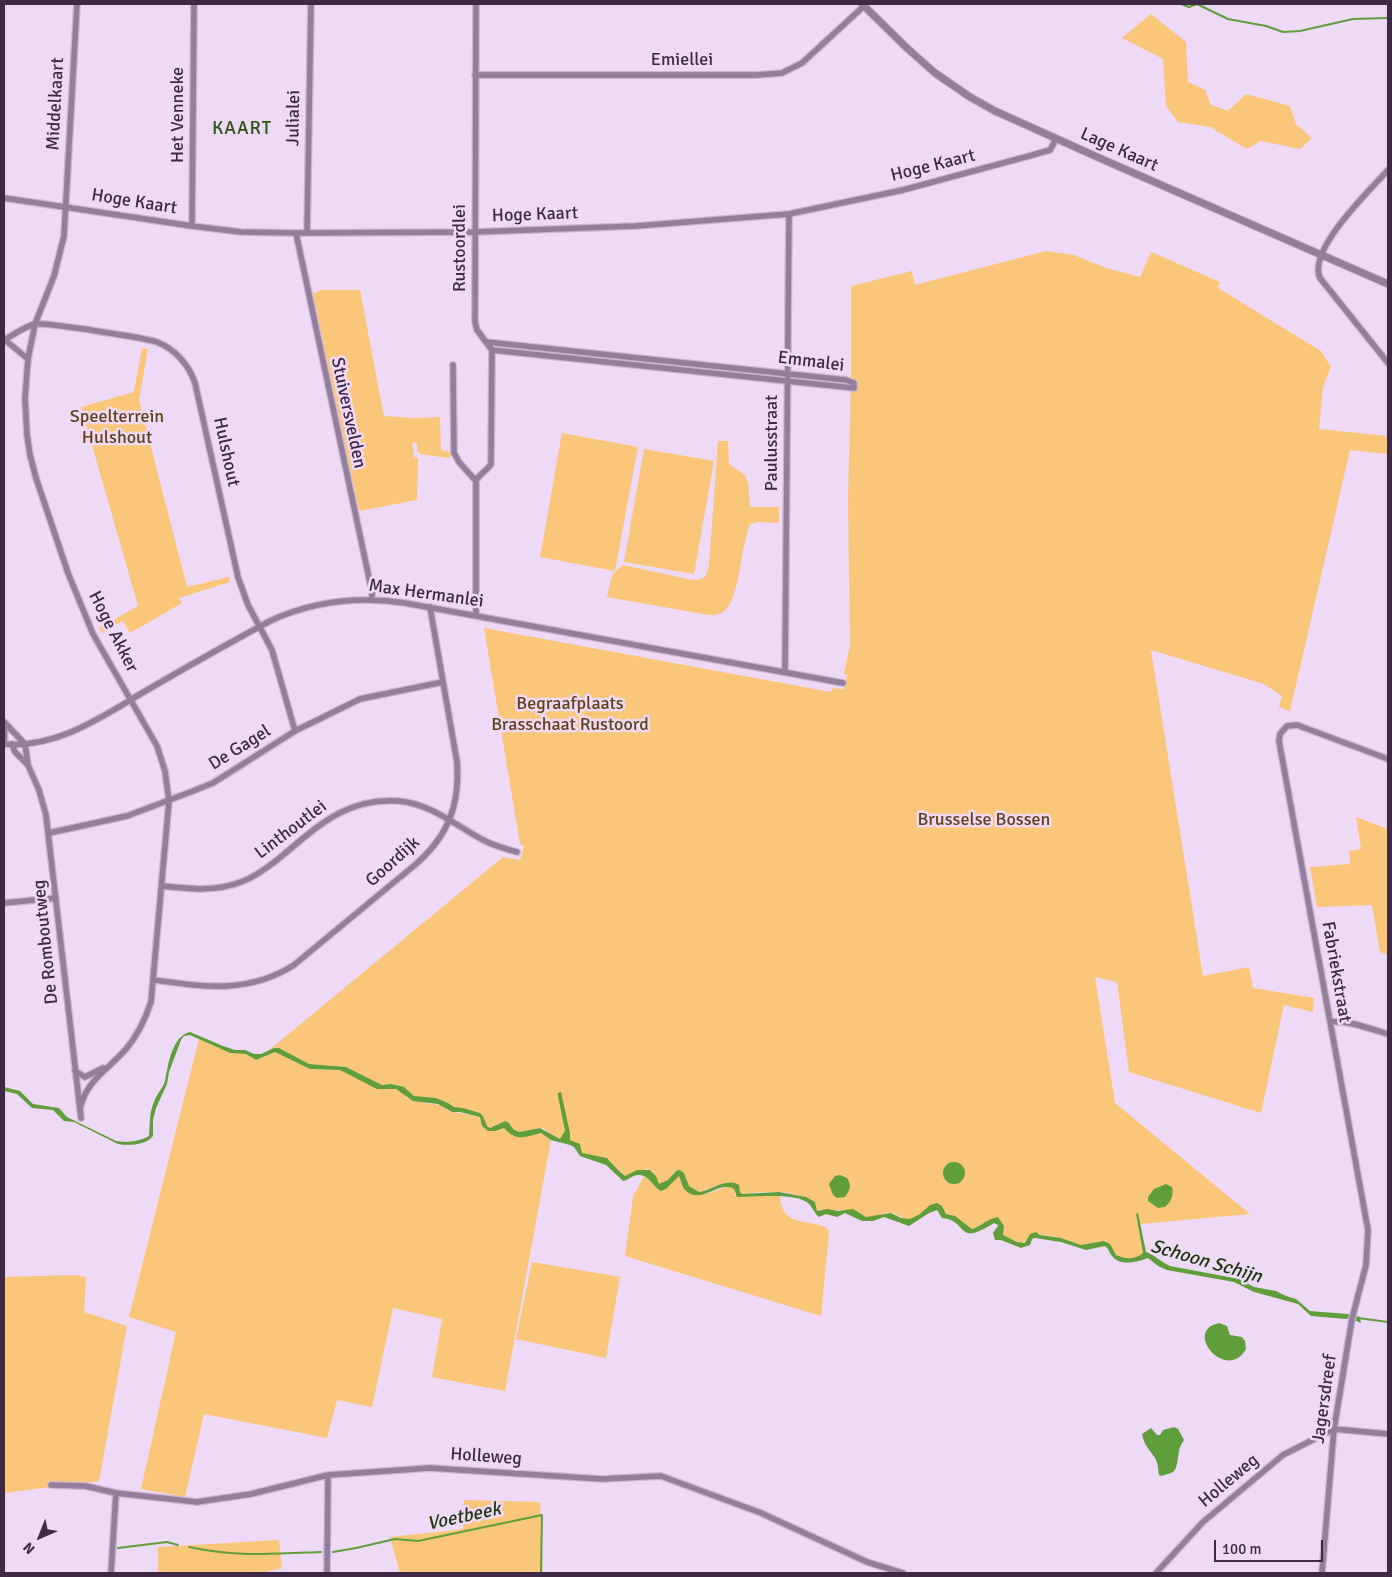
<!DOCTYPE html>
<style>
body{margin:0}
#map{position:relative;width:1392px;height:1577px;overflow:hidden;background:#eedaf6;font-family:Signika,sans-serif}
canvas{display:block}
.frame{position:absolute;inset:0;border:5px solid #3e2a46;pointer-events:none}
.north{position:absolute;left:15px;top:1512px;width:50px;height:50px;-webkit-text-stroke:4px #eedaf6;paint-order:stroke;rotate:224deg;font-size:14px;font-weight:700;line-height:20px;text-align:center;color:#3e2a46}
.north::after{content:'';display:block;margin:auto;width:18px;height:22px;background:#3e2a46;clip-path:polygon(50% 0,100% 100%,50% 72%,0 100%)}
.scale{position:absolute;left:1214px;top:1540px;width:109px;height:22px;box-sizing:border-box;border:2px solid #3e2a46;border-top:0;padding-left:6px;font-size:15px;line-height:18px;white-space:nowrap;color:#3e2a46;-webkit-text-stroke:4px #eedaf6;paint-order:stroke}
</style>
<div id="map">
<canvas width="1392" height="1577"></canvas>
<div class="frame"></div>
<div class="north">N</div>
<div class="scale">100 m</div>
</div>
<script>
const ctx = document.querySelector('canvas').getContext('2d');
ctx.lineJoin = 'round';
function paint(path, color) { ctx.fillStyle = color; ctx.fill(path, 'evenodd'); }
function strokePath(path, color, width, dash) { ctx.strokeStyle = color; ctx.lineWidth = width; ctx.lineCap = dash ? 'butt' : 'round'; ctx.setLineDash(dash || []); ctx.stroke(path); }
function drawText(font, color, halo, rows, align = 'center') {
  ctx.font = font + ' Signika,sans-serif'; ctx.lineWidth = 5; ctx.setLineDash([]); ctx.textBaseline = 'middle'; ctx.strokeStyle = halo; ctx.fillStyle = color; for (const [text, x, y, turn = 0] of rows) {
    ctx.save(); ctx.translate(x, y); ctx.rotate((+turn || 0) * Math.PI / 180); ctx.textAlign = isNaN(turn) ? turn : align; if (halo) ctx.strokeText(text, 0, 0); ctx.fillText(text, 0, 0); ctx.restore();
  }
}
paint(new Path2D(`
 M1151 14 1186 42 1188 82 1205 90 1211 105 1228 111 1246 94 1290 106 1296 124 1312 138 1300 149 1261 141 1247 149 1210 127 1178 122 1166 106 1163 59 1122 38Z
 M1046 251 1074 255 1106 268 1140 277 1151 252 1220 282 1218 288 1321 351 1331 367 1323 387 1319 429 1388 436V454L1350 450 1290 711 1279 707 1282 696 1264 684 1151 650 1203 976 1249 967 1253 988 1314 998 1313 1012 1284 1005 1261 1113 1129 1072 1117 982 1095 977 1115 1103 1250 1214 1140 1224 1138 1213H1136L1143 1253C1135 1260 1125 1259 1116 1255L1106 1241 1081 1245 1057 1237 1036 1234 1030 1235 1024 1243 1017 1242 1003 1235 1004 1226 998 1217C988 1220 982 1226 972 1229L952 1215 946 1214 937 1203C927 1205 921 1218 910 1219 903 1221 899 1214 892 1213 877 1212 868 1224 855 1210 842 1211 830 1208 817 1211L815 1202 806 1197 784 1192H760L742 1194 740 1192V1188L727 1182 699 1192 689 1186 684 1173 675 1171 668 1180 660 1184H658C656 1177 655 1171 647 1169L625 1176 619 1171 607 1158 584 1154 581 1152 580 1146 556 1137 543 1128C528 1127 519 1140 509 1123L503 1122 490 1128 487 1126 483 1116 480 1113 463 1108 454 1107 448 1103 436 1098 414 1096 404 1087 391 1084 382 1085 346 1067 309 1064 279 1048 268 1051 503 857 520 860 524 846 520 844 484 628 831 692 833 688 844 689 847 675 844 674 850 645 848 500 851 375V286L912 271 915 285Z
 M321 290H360L384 416 414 418 440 417 441 450 450 452 451 456 448 458 421 454 417 451V443H412L414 457 418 458 417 500 359 511 313 294Z
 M142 348 148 349 139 400 187 587 229 577 230 582 179 598 182 603 130 633 123 621 102 633 99 628 138 606 81 407 134 392Z
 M562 433 638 447 615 571 540 557Z
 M718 441H728L729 463 733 467 745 475 748 483 750 507H779V523C771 523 757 520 751 524 747 527 747 534 746 538 740 556 739 601 723 612 718 615 713 615 708 615L607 597 612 575 623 565 692 580 701 579 706 576 709 565Z
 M644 449 714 461 694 574 624 562Z
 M1356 817 1388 829V955L1380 952 1372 905 1317 907 1310 867 1350 864 1349 851 1361 849Z
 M199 1039 230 1053 246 1054 256 1060 275 1052 310 1069 340 1070 377 1088H393L403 1093 407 1098 429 1104 441 1105 448 1111 480 1117 482 1126 495 1131 504 1128 509 1133H541L551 1140 505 1391 432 1377 442 1319 393 1308 372 1407 337 1400 327 1438 204 1414 185 1497 141 1489 176 1332 129 1317Z
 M644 1176C652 1179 653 1187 661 1191L666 1189 677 1176H679L684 1188 707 1194 726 1187 734 1188 735 1195 780 1196C782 1228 807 1218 827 1228L829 1232 821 1316 625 1256 633 1197Z
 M532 1262 620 1277 606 1358 516 1339Z
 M75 1275 86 1277 84 1312 127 1326 99 1481 4 1493V1277Z
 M464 1500 540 1502 543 1573H400L390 1537 463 1529Z
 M279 1540 282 1568 260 1573H158V1547Z`), '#fac679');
paint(new Path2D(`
 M190 1032 223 1046 235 1050H245L254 1054H261L274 1048H279L309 1064 346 1067 382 1085 391 1084 404 1087 414 1096 436 1098 448 1103 454 1107 463 1108 480 1113 483 1116 487 1126 490 1128 505 1121 509 1123 513 1129 519 1132 540 1128 560 1139 565 1131 558 1096V1093L561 1092 570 1133V1140L580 1144 582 1153 607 1158 619 1171 625 1176 637 1170H650L656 1176 659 1184 668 1180 676 1171 680 1170 684 1173 689 1186 699 1192C712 1190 727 1177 739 1185L740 1192 742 1194 779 1192 806 1197 815 1202 817 1211 828 1209 838 1211 853 1209 866 1217 891 1213 901 1218 910 1219 920 1214 930 1205 937 1203 942 1206 946 1214 955 1216 972 1229C982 1226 988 1218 998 1217L1004 1226 1003 1235 1017 1242 1025 1243 1030 1234 1036 1232 1040 1235 1061 1238 1081 1245 1104 1241 1110 1244 1116 1255C1125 1259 1135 1260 1143 1253L1136 1214 1138 1213 1146 1252C1153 1254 1161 1262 1170 1266L1239 1279 1254 1287 1276 1291 1286 1296 1296 1299 1310 1311 1348 1314 1360 1317 1361 1323 1350 1318 1346 1319 1311 1316 1298 1304 1254 1292 1234 1282 1167 1270 1158 1266 1148 1258C1136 1262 1121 1267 1112 1256 1109 1252 1109 1249 1105 1246L1086 1250 1061 1242 1035 1238 1032 1239 1030 1245 1021 1248 1001 1240H995L993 1233 998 1226V1225L994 1223C955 1248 969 1220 942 1218L937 1210 929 1213 909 1226 884 1217 873 1221H862L845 1213 837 1217 826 1214 819 1217C814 1213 813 1208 809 1204 798 1192 752 1197 737 1197L734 1189C718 1180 701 1206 685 1190 682 1187 681 1180 679 1176L666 1189 661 1191C652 1186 650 1175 638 1175 632 1175 629 1180 623 1181L606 1165 580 1156 574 1147 570 1145 551 1140 541 1133C524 1137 517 1142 504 1128L495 1131H488L482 1126 480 1117 460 1112H452L438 1104 413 1101 396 1089H377L340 1070 310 1069 275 1052 256 1060 246 1054 230 1053 190 1035 184 1036 181 1040 169 1072 167 1084 156 1108 153 1120V1136C146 1145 129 1146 118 1144L74 1122 64 1121 53 1110 32 1108 17 1094 4 1091V1087L20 1091 33 1104 59 1108 67 1117 116 1141C126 1143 141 1141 149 1136 150 1124 149 1113 154 1102 156 1095 163 1088 165 1081 168 1065 172 1036 190 1032Z
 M943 1173a11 11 0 1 1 22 0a11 11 0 1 1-22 0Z
 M840 1175 847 1178C852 1186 850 1190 845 1197L837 1198 833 1195 829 1184 835 1176Z
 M1166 1184 1172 1187C1174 1195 1171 1202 1165 1207L1158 1208 1148 1201V1197L1154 1189Z
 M1219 1323 1227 1326 1230 1335 1242 1337 1245 1341 1246 1349C1227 1383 1182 1331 1219 1323Z
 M1174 1427 1178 1429 1184 1440C1183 1442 1181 1444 1180 1447 1178 1453 1178 1467 1174 1471 1171 1474 1166 1474 1162 1476L1159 1475C1158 1469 1158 1463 1155 1458 1149 1449 1144 1445 1142 1434L1151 1428 1157 1435H1160L1163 1430Z`), '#5f9e3a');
strokePath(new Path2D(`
 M1181 4 1189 7 1197 4
 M1197 4 1228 19 1266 26 1283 32 1300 31 1353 19 1388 18
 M1358 1318 1388 1322
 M189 1547C236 1557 274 1554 321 1552
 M118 1548 167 1542 178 1545
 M333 1552 356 1548 395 1539 418 1541 542 1515 541 1573`), '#5f9e3a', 2);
const minor = new Path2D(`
 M77 4 64 236 54 276 35 324 28 359 25 398 27 435 30 455 36 478 68 573 93 634 157 746 165 771 169 801 151 1002C145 1020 138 1035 126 1049 108 1070 86 1080 80 1109
 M476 4 475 322 477 330 492 350 491 464C487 471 479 474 476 481V615
 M475 75H757L782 73 802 63 864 6
 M1388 170C1370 190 1307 250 1320 278L1388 363
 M4 198 192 226 241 232 296 233 475 232 636 226 789 214 903 190 1029 156 1050 150 1056 139
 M192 226 194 4
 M296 233 372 592V599
 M307 233 311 4
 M4 340C13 335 24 327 35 324 44 322 145 338 157 342 175 349 189 365 195 383L238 577 248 605 272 650 295 731
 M5 340 28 359
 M486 342 846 380 854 383V388L492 350
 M453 365 454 453 459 462 476 481
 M785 672 789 214
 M4 722 25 744 28 765 39 790 46 815 81 1118
 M4 744C60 749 107 713 154 686 192 664 231 642 270 621 313 601 358 596 405 603L843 683
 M4 744 5 723
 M12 744 15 752 28 765
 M49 833 127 816 193 791 213 783 295 731 360 699 443 682
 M162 886C189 889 215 892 241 882 257 876 270 866 283 855 319 825 348 797 399 801 432 804 456 826 485 841 495 846 506 849 517 852
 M4 903 56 898
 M154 980C204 987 249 994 294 965L416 864C449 835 460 804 457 762L430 607
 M1330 1022C1349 1020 1370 1029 1388 1034
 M75 1071 85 1077 103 1068
 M1334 1429 1388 1434
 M51 1485 85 1486 116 1493 197 1502 251 1494 328 1475 430 1468 602 1479 661 1476 761 1513 867 1562 903 1573
 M111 1573 116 1493
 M327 1573 328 1475
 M1156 1573 1203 1522 1283 1455 1334 1429
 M1322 1573 1334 1429 1352 1319 1366 1265 1368 1230 1279 741 1280 734 1287 726 1297 725 1388 759`);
const tertiary = new Path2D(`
 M862 4 908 49 935 73 970 97 995 111 1104 160 1388 284`);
strokePath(minor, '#cbb7d3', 8);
strokePath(tertiary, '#cbb7d3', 9);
strokePath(minor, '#937f9c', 5.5);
strokePath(tertiary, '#937f9c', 7);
drawText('18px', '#3e2a46', '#eedaf6', [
 ["Emiellei",682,60],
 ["Middelkaart",56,104,-87],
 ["Het Venneke",178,115,-90],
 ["Julialei",294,118,-89],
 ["Lage Kaart",1119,150,24],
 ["Hoge Kaart",933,166,-14],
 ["Hoge Kaart",134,202,9],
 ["Hoge Kaart",535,215,-2],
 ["Rustoordlei",460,248,-90],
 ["Emmalei",811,362,7],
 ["Stuiversvelden",348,413,78],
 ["Paulusstraat",772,443,-90],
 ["Hulshout",226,452,78],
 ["Max Hermanlei",426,594,8],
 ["Hoge Akker",113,632,63],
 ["De Gagel",240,748,-32],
 ["Linthoutlei",291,830,-37],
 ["Goordijk",393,862,-42],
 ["De Romboutweg",46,942,-96],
 ["Fabriekstraat",1336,972,80],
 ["Jagersdreef",1325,1399,-82],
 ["Holleweg",486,1457,4],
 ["Holleweg",1229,1481,-40]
]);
drawText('18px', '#5f4316', '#eedaf6', [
 ["Speelterrein",117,417],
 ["Hulshout",117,438],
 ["Begraafplaats",570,704],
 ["Brasschaat Rustoord",570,725],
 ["Brusselse Bossen",984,820]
]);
ctx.letterSpacing = '1px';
drawText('19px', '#2e5416', '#eedaf6', [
 ["KAART",242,129]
]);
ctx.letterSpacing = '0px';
drawText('italic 19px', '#1e370f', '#eedaf6', [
 ["Schoon Schijn",1206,1262,16],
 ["Voetbeek",464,1517,-12]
]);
</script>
